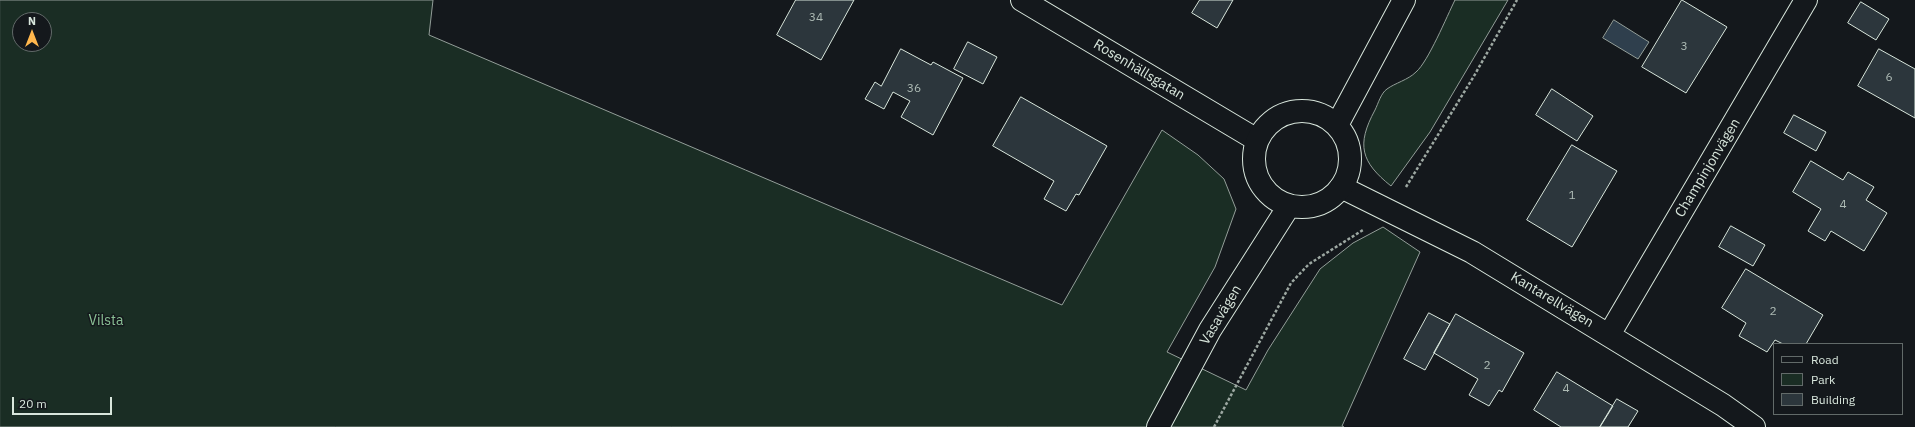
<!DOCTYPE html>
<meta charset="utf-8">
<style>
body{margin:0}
#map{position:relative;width:1915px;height:427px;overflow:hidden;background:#14181c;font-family:"IBM Plex Sans",sans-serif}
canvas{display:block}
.legend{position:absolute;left:1773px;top:343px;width:130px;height:72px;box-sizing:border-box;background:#14181c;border:1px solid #626a69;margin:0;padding:5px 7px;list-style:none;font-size:12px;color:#d8e6dc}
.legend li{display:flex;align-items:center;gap:8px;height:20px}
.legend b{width:20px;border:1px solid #626a69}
.north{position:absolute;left:12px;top:12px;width:40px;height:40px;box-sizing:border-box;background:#14181c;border:1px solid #626a69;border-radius:50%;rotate:0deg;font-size:11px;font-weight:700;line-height:16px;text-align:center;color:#d8e6dc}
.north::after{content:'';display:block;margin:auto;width:14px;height:18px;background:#ffb74d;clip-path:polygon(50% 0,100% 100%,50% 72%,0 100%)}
.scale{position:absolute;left:12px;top:397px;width:100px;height:18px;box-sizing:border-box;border:2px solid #d8e6dc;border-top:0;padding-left:5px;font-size:12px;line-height:14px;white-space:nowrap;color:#d8e6dc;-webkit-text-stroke:3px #14181c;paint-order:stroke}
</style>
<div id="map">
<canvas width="1915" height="427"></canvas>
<ul class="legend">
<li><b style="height:5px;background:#14181c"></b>Road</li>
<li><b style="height:11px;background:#1a2d24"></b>Park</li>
<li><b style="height:11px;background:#2c363c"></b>Building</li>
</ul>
<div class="north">N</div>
<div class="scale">20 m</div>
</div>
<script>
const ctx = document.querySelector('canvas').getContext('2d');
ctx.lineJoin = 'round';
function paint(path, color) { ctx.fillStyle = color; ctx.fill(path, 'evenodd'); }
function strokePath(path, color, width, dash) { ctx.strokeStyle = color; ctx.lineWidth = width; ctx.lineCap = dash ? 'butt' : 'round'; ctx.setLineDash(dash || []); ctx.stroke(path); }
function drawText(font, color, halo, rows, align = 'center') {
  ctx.font = font + ' "IBM Plex Sans",sans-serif'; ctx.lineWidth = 3; ctx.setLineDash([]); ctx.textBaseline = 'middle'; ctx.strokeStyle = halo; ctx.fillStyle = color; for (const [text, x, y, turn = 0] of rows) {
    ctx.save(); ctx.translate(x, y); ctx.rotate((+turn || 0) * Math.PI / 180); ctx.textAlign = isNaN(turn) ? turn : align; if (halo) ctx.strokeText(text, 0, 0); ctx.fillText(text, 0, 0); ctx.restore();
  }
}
const green = new Path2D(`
 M0 0H433L429 35 1062 305 1162 130 1198 155 1224 179 1236 209 1215 267 1167 352 1246 390 1268 350 1320 269 1353 243 1383 227 1420 252 1342 426 1344 427H0ZM20 20H44V44H20Z
 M1455 0H1508L1430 132 1391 186C1361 162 1356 145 1375 110 1378 104 1381 93 1387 89 1395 83 1408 80 1416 72 1428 62 1447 16 1455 0Z`);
paint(green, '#1a2d24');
strokePath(green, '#939e99', 1);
const water = new Path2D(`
 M1614 20 1649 42 1638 59 1603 38Z`);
paint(water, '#2f3f4d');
strokePath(water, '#939e99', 1);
const building = new Path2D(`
 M796 0H854L821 60 777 35Z
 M1200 0H1233L1217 28 1192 13Z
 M1682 0 1727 27 1686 93 1642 67Z
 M1861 2 1889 19 1876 40 1848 23Z
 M968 42 997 57 983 84 954 69Z
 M901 49 931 65 933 62 963 78 933 135 901 117 910 101 893 92 884 109 865 99 875 82 881 86Z
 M1879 49 1915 69V118L1858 86Z
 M1552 89 1593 116 1577 141 1536 115Z
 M1021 97 1107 146 1079 195 1076 194 1066 211 1044 199 1054 181 993 146Z
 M1794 115 1826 132 1816 151 1784 133Z
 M1572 145 1617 171 1572 247 1527 220Z
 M1811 161 1843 180 1848 172 1874 187 1866 200 1887 213 1864 251 1831 231 1825 241 1808 231 1821 209 1793 192Z
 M1731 226 1765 245 1753 266 1719 247Z
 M1746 269 1823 315 1806 344H1783L1775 340 1767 352 1739 336 1746 323 1722 308Z
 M1429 313 1450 324 1425 370 1404 359Z
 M1456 314 1524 353 1502 392 1499 390 1489 406 1469 395 1478 379 1434 353Z
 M1557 372 1613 406 1600 427H1561L1534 410Z
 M1617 399 1638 411 1628 427H1600Z`);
paint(building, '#2c363c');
strokePath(building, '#d8e6dc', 1);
const street = new Path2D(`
 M1022 0 1257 140
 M1341 187 1472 252 1723 405 1754 427
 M1609 335 1806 0`);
const secondary = new Path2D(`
 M1254 159a48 48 0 1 1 96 0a48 48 0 1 1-96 0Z
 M1337 125 1404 0
 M1158 427 1210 330 1289 206`);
strokePath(street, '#d8e6dc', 24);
strokePath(secondary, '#d8e6dc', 24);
strokePath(new Path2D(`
 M1406 187 1474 76 1517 0
 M1214 427 1291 283 1309 264 1363 230`), '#9da8a2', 2.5, [3, 2]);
strokePath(street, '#14181c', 22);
strokePath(secondary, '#14181c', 22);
drawText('12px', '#adbab4', null, [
 ["34",816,18],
 ["3",1684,47],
 ["6",1889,78],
 ["36",914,89],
 ["1",1572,196],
 ["4",1843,205],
 ["2",1773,312],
 ["2",1487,366],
 ["4",1566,389]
]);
drawText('14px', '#d8e6dc', '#14181c', [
 ["Rosenhällsgatan",1139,70,31],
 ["Champinjonvägen",1708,168,-59],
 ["Kantarellvägen",1552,300,31],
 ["Vasavägen",1221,315,-59]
]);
drawText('14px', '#8ac095', '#14181c', [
 ["Vilsta",106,321]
]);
</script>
